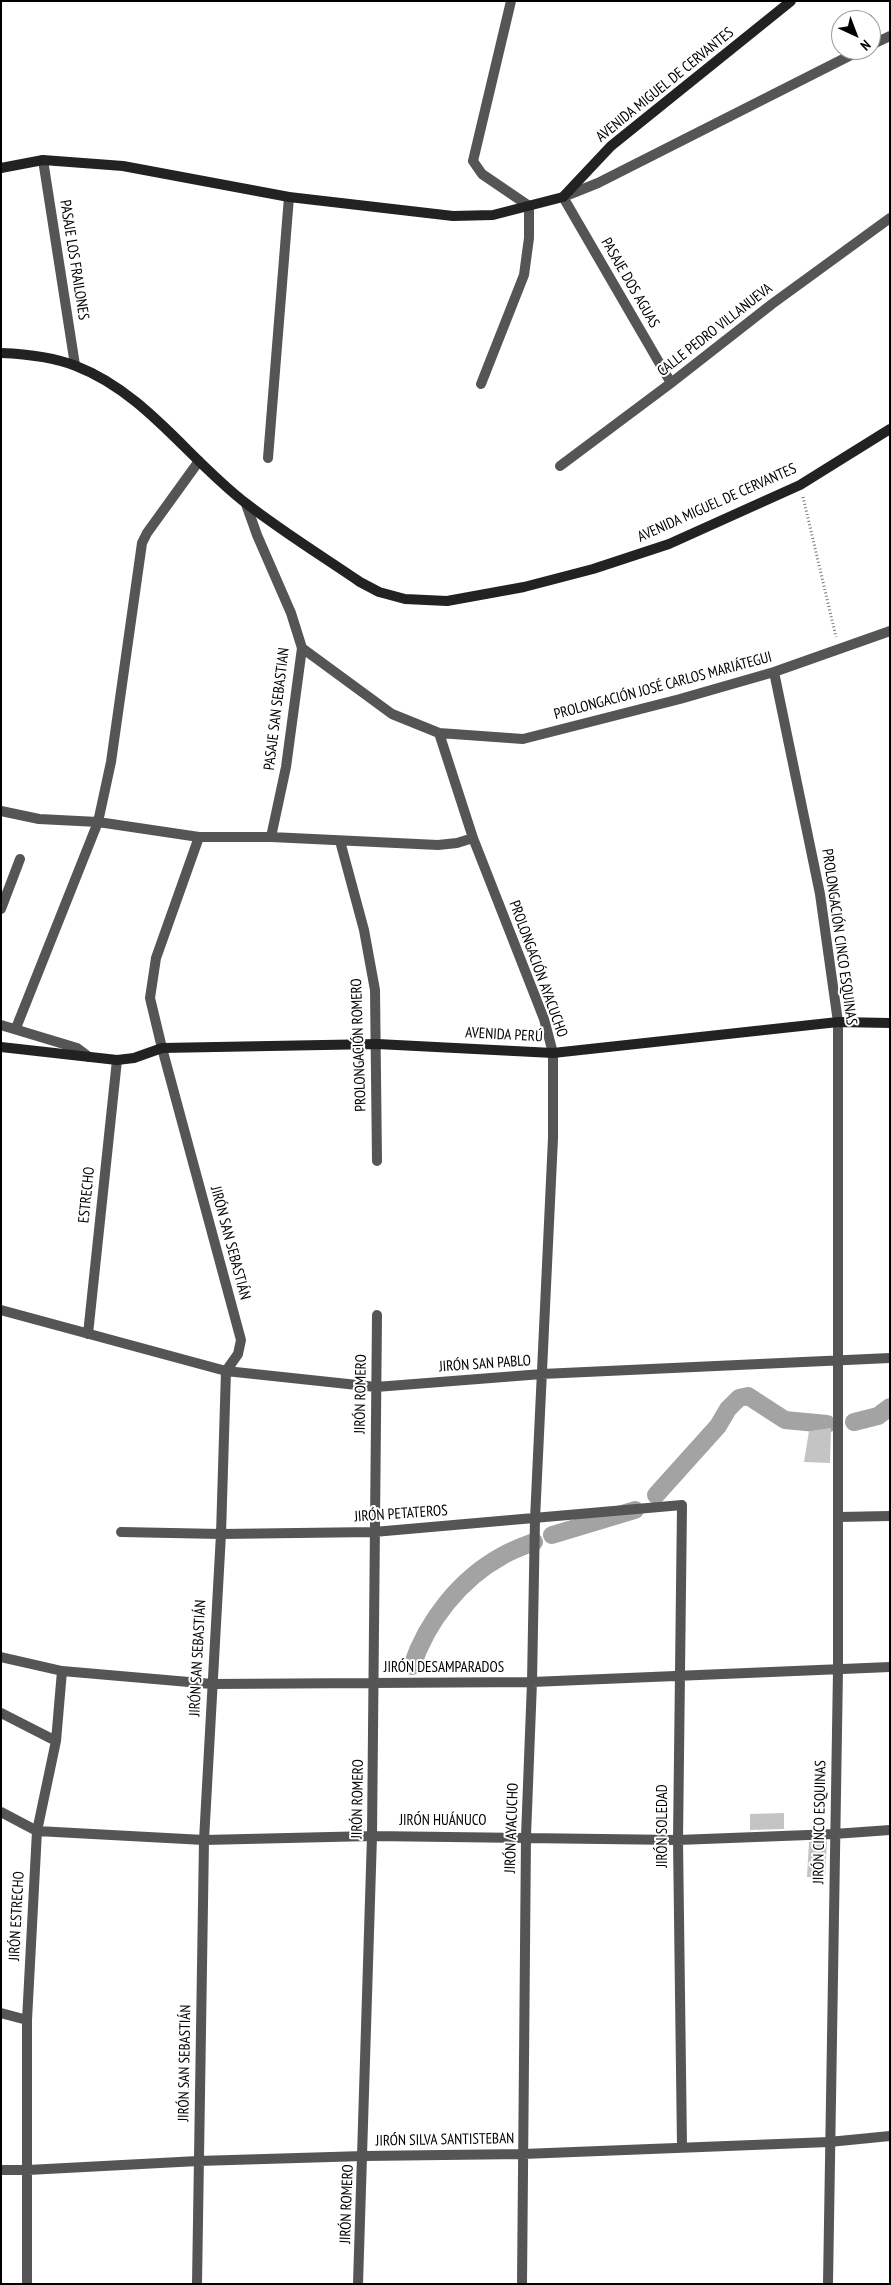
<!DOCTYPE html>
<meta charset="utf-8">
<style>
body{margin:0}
#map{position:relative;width:891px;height:2285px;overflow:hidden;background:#fff;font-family:"PT Sans Narrow",sans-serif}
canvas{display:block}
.frame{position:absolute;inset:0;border:2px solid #000;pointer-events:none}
.north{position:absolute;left:831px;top:10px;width:50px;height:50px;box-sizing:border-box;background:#fff;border:1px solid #999;border-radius:50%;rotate:137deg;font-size:14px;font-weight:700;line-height:20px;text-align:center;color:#000}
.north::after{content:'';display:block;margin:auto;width:18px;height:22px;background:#000;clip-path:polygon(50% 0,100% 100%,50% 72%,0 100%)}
</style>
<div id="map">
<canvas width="891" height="2285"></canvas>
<div class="frame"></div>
<div class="north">N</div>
</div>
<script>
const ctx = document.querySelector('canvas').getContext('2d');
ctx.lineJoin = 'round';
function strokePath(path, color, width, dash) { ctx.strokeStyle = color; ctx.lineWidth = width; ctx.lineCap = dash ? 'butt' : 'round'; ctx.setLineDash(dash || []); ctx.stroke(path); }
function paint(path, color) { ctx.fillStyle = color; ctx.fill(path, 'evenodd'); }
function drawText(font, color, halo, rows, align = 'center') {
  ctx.font = font + ' "PT Sans Narrow",sans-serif'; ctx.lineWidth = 4; ctx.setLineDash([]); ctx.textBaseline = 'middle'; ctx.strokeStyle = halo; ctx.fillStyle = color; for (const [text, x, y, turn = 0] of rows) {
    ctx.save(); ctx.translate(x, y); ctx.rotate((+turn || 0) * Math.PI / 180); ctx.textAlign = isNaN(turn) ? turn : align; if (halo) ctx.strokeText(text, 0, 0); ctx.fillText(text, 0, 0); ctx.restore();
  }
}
strokePath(new Path2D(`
 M854 1422 878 1416 890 1407
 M656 1495 718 1426 728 1409 739 1398 748 1396 785 1420 827 1424
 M552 1535 635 1510
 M412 1666C427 1621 460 1579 502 1556 512 1550 523 1546 534 1542`), '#a3a3a3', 18);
paint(new Path2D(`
 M831 1428 830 1463 804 1462 809 1431Z
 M784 1813V1829L750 1830V1814Z
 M827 1841 825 1878 807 1877 809 1842Z`), '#c4c4c4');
strokePath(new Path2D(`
 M803 497 836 637`), '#777', 3, [1, 2.5]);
strokePath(new Path2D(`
 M871 45 890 36
 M43 160 75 365
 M671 383 563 197 598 183 861 50
 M481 384 524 275 529 238V206L482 174 473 161 511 1
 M268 458 289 197
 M560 466 671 383 772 304 890 218
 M246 504 257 535 291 613 302 648 286 767 271 837
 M302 648 392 714 439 733 523 739 680 699 774 672 890 631
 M774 672 820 894 838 1022V1670L828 2284
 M439 733 473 838 544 1019 553 1053V1138L535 1519 532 1682 526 1836 522 2284
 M1 811 39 819 98 822 199 837H271L438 845 457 843 473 838
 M340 841 364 930 375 990 377 1161
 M1 909 20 859
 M1 1025 77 1048 89 1057
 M16 1028 98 822 111 762 142 543 147 533 199 461
 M1 1310 226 1371 376 1387 542 1374 890 1358
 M88 1334 117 1060
 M839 1517 890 1516
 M121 1532 221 1534 374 1532 682 1505 678 1840 682 2147
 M1 1657 62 1671 212 1684 532 1682 890 1667
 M1 1713 56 1741
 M1 1812 37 1831 204 1840 372 1836 678 1840 834 1834 890 1830
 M1 2013 27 2020
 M1 2170H28L198 2161 364 2156 523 2154 829 2142 890 2136
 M27 2284V2020L37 1831 56 1741 62 1671
 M197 2284 204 1840 221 1534 226 1371 238 1354 241 1340 162 1048 150 998 156 958 199 837
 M358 2284 372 1836 377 1315`), '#555', 10);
strokePath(new Path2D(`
 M1 168 43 160 123 166 289 197 453 216 493 215 563 197 611 146 791 1
 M1 353C26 354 53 357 76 366 146 393 189 460 247 504 283 532 322 556 360 582L379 592 405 599 447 601 524 587 593 569 669 544 800 485 890 429
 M1 1047 117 1060 134 1058 162 1048 377 1044 553 1053 838 1022 890 1023`), '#222', 10);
drawText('15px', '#000', '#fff', [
 ["AVENIDA MIGUEL DE CERVANTES",665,85,-39],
 ["PASAJE LOS FRAILONES",74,260,81],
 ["PASAJE DOS AGUAS",630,283,60],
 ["CALLE PEDRO VILLANUEVA",715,330,-38],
 ["AVENIDA MIGUEL DE CERVANTES",717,503,-24],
 ["PROLONGACIÓN JOSÉ CARLOS MARIÁTEGUI",663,686,-15],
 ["PASAJE SAN SEBASTIAN",277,709,-83],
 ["PROLONGACIÓN CINCO ESQUINAS",839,937,82],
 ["PROLONGACIÓN AYACUCHO",538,969,70],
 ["AVENIDA PERÚ",504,1035,3],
 ["PROLONGACIÓN ROMERO",359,1045,-92],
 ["ESTRECHO",87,1195,-84],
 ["JIRÓN SAN SEBASTIÁN",230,1243,75],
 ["JIRÓN SAN PABLO",485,1364,-4],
 ["JIRÓN ROMERO",361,1394,-89],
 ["JIRÓN PETATEROS",401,1514,-4],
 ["JIRÓN SAN SEBASTIÁN",198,1658,-87],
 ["JIRÓN DESAMPARADOS",444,1668],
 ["JIRÓN ROMERO",358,1799,-89],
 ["JIRÓN HUÁNUCO",443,1821],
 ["JIRÓN CINCO ESQUINAS",820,1822,-89],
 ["JIRÓN SOLEDAD",663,1826,-90],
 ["JIRÓN AYACUCHO",512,1828,-88],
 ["JIRÓN ESTRECHO",17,1916,-87],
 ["JIRÓN SAN SEBASTIÁN",185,2063,-89],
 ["JIRÓN SILVA SANTISTEBAN",445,2140,-1],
 ["JIRÓN ROMERO",347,2204,-88]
]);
</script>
